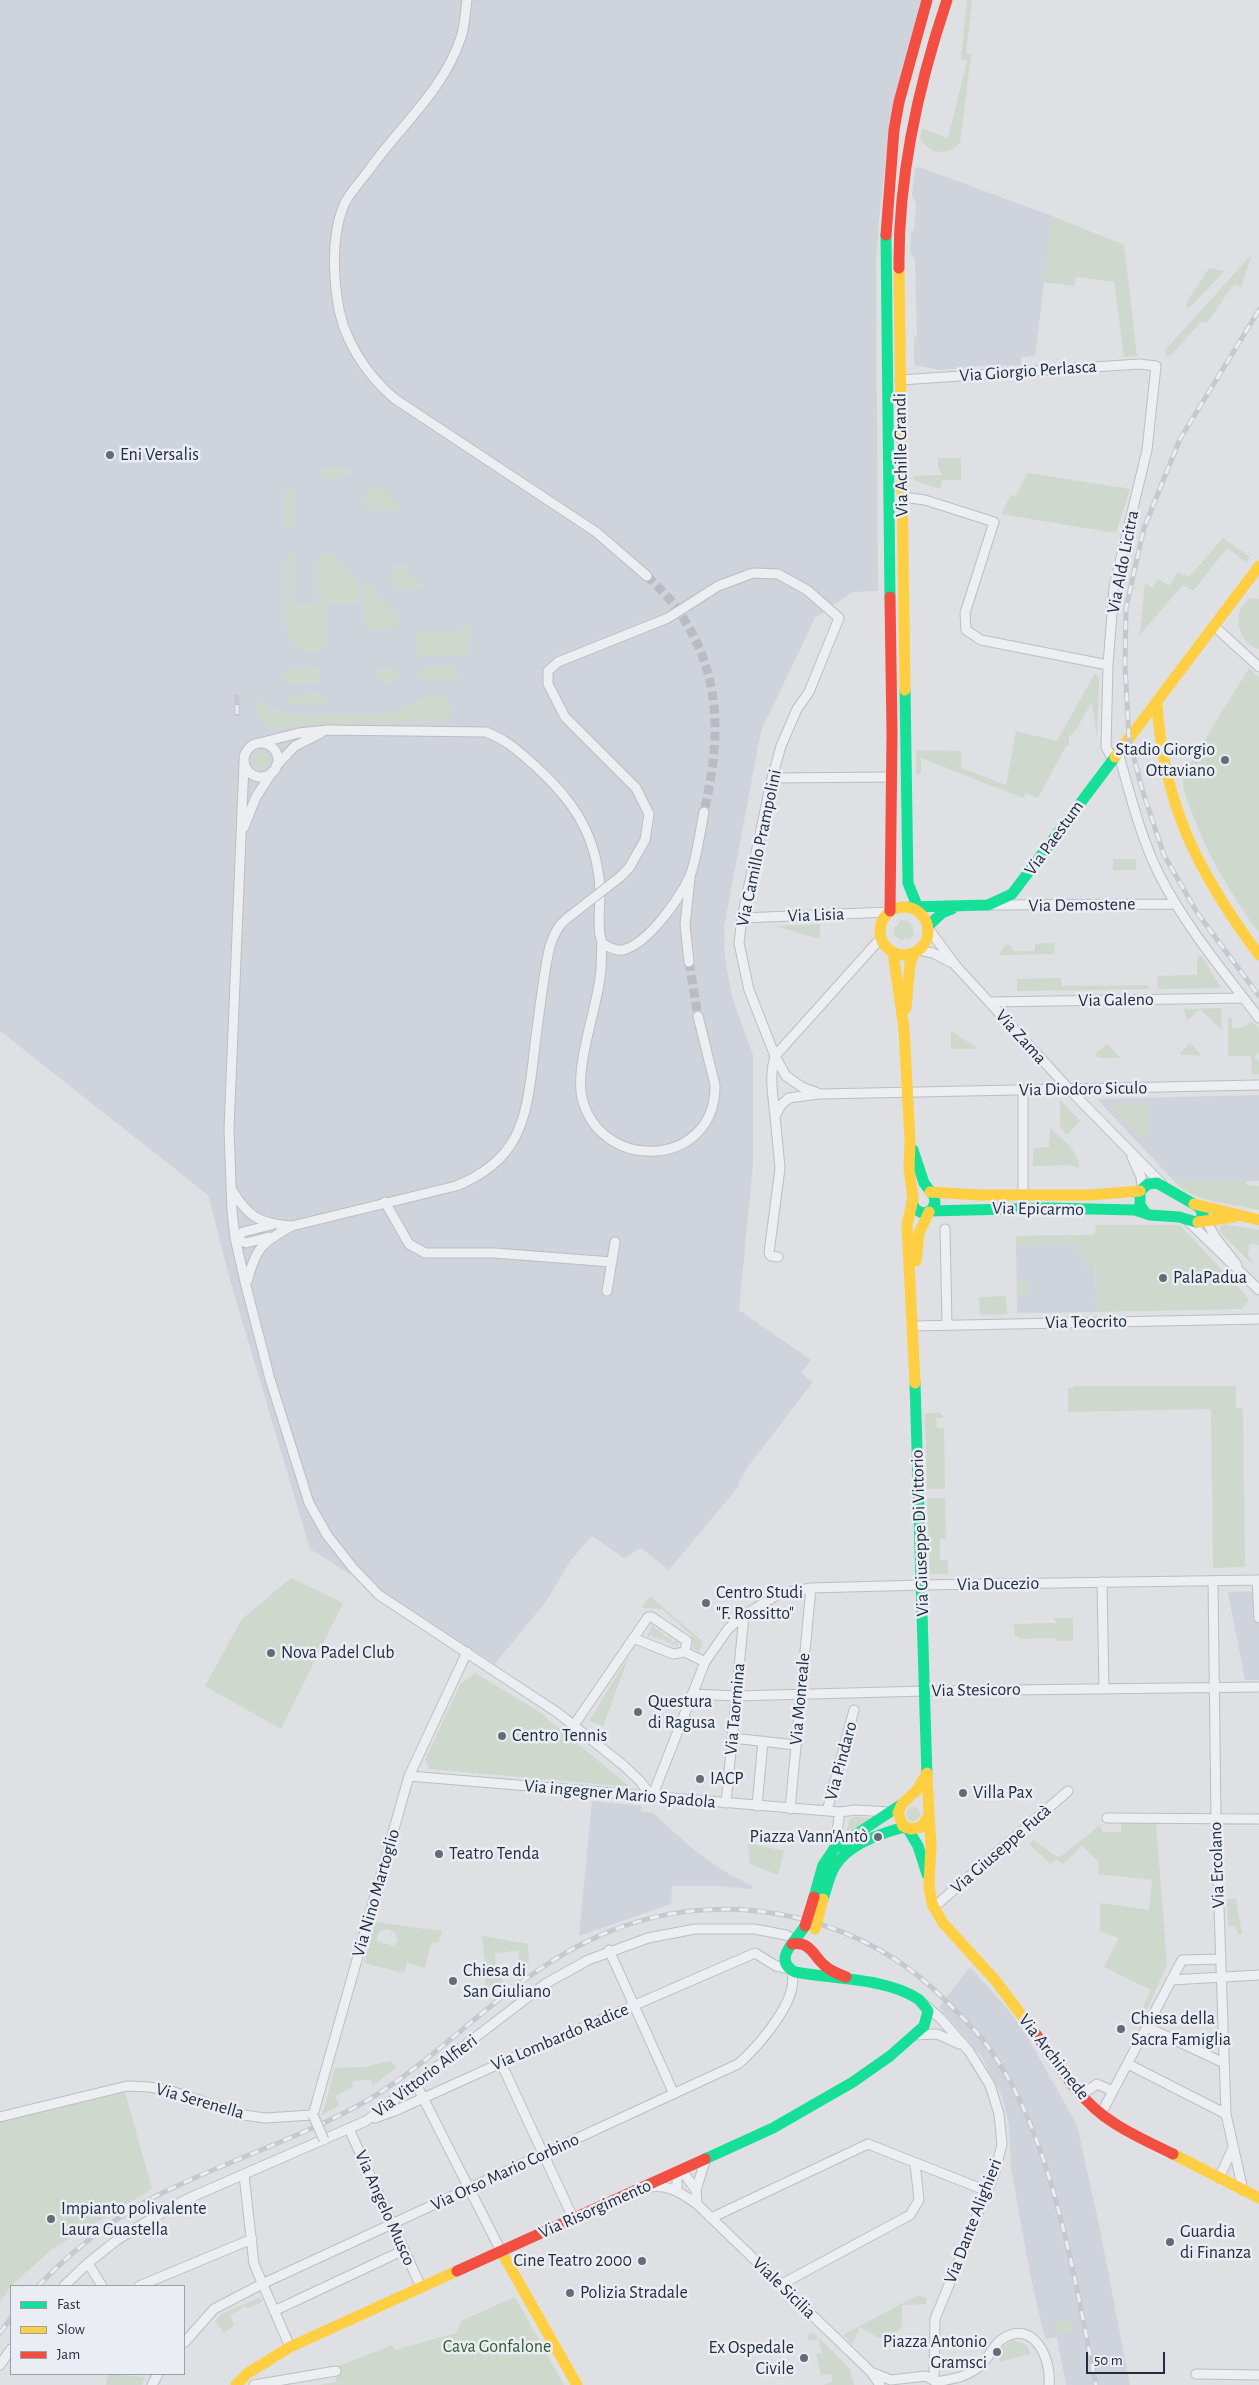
<!DOCTYPE html>
<meta charset="utf-8">
<style>
body{margin:0}
#map{position:relative;width:1259px;height:2385px;overflow:hidden;background:#dee0e3;font-family:"Alegreya Sans",sans-serif}
canvas{display:block}
.legend{position:absolute;left:10px;top:2285px;width:175px;height:90px;box-sizing:border-box;background:#eaeef4;border:1px solid #9ba0ab;margin:0;padding:6px 9px;list-style:none;font-size:15px;color:#242c3d}
.legend li{display:flex;align-items:center;gap:10px;height:25px}
.legend b{width:25px;border:1px solid #9ba0ab}
.scale{position:absolute;left:1086px;top:2352px;width:79px;height:22px;box-sizing:border-box;border:2px solid #242c3d;border-top:0;padding-left:6px;font-size:15px;line-height:18px;white-space:nowrap;color:#242c3d;-webkit-text-stroke:4px #eaeef4;paint-order:stroke}
</style>
<div id="map">
<canvas width="1259" height="2385"></canvas>
<ul class="legend">
<li><b style="height:6px;background:#16e098"></b>Fast</li>
<li><b style="height:6px;background:#ffcf43"></b>Slow</li>
<li><b style="height:6px;background:#f24e42"></b>Jam</li>
</ul>
<div class="scale">50 m</div>
</div>
<script>
const ctx = document.querySelector('canvas').getContext('2d');
ctx.lineJoin = 'round';
function paint(path, color) { ctx.fillStyle = color; ctx.fill(path, 'evenodd'); }
function strokePath(path, color, width, dash) { ctx.strokeStyle = color; ctx.lineWidth = width; ctx.lineCap = dash ? 'butt' : 'round'; ctx.setLineDash(dash || []); ctx.stroke(path); }
function drawText(font, color, halo, rows, align = 'center') {
  ctx.font = font + ' "Alegreya Sans",sans-serif'; ctx.lineWidth = 5; ctx.setLineDash([]); ctx.textBaseline = 'middle'; ctx.strokeStyle = halo; ctx.fillStyle = color; for (const [text, x, y, turn = 0] of rows) {
    ctx.save(); ctx.translate(x, y); ctx.rotate((+turn || 0) * Math.PI / 180); ctx.textAlign = isNaN(turn) ? turn : align; if (halo) ctx.strokeText(text, 0, 0); ctx.fillText(text, 0, 0); ctx.restore();
  }
}
paint(new Path2D(`
 M0 0H921L891 117 879 220 876 263 878 591 853 592 815 618 761 731 724 927 725 959 732 997 753 1055V1163L739 1310 811 1360 801 1373 813 1382 747 1468 738 1484 739 1486 669 1570 641 1548 624 1558 592 1536 571 1560 547 1600 495 1664 310 1549 232 1287 208 1195 0 1031Z
 M919 167 1052 216 1035 356 1021 357V365L969 366 968 368 940 370 914 365V337L917 336 915 260 910 253 911 233 914 230 916 204 912 196 915 169Z
 M1259 1095V1181L1175 1182 1097 1099Z
 M1095 1235 1096 1312 1017 1313 1016 1236Z
 M1259 1591V1680H1245L1228 1592Z
 M592 1801 642 1806 641 1811 653 1813 695 1851 727 1873 753 1886 752 1889 721 1886H672L671 1904 579 1936Z
 M970 1967 1012 2014 1027 2036 1077 2125 1098 2220 1130 2385H1066L1057 2337 1045 2339 1030 2274 1011 2168 1009 2124 1002 2097 982 2057 939 2007Z`), '#cfd3db');
paint(new Path2D(`
 M967 0H972L966 54 971 55 960 143C947 156 931 155 920 139L922 128 947 138 949 134 967 61 961 59Z
 M1052 216 1124 245 1137 356 1124 357 1114 282 1076 277 1074 286 1044 282Z
 M1252 254 1241 287 1234 284 1207 323 1201 322 1171 355 1166 356V349Z
 M1209 268 1225 271 1190 307 1186 308V303Z
 M938 458H961V480H942L940 489 913 480V476L942 475 938 467Z
 M322 469H350V474L323 482Z
 M1028 473 1130 489 1116 533 1001 514 1011 495 1015 497Z
 M373 485 384 488 404 509C390 512 357 515 363 492Z
 M285 487H293V530H285Z
 M1223 538 1250 557 1246 562 1227 548 1193 591 1183 585 1140 635 1145 583 1153 588 1158 579 1169 586 1178 572 1189 577Z
 M287 553H293L294 605 325 604 326 647 320 652 299 650 287 636Z
 M319 554H332L357 579 358 603H319Z
 M395 564 405 565 426 588H397L391 581 390 573 395 572Z
 M363 579 394 611 397 616 398 629H363Z
 M1249 598 1259 599V649C1245 646 1236 628 1239 615 1240 608 1245 603 1249 598Z
 M463 624H469V651L466 655 421 656 417 654 416 632H462Z
 M454 667 458 669 461 674 456 681H423L418 676V672L423 668Z
 M290 668H319V683H288L283 676 284 672Z
 M1249 668 1259 678V933C1231 894 1207 855 1191 810 1186 797 1181 787 1184 773Z
 M378 669H393L398 672V677L393 682H378Z
 M1095 673 1099 680 1097 738 1092 702 1077 728 1069 737V745L1066 746 1038 798 1026 793 1023 798 921 758V773L916 776V750L961 751 962 768 1006 785 1016 731 1057 741Z
 M318 693 330 705H290L285 701 288 695Z
 M257 694 258 702 288 715 388 714 431 695 445 696 452 708 449 717 438 723 312 724 274 729 266 726 259 719 253 695Z
 M254 760a8 8 0 1 1 16 0a8 8 0 1 1-16 0Z
 M1113 859H1136V870H1113Z
 M907 920 913 926 912 928 914 934 909 940 906 938 900 941 899 938 894 936V927H897L899 921Z
 M820 924V939L774 926Z
 M1054 943 1055 954 999 955 1006 944 1013 948V951H1035V944Z
 M1202 956 1221 988 1158 989 1157 976 1197 975V957Z
 M1061 978 1062 986 1148 985 1149 989 1017 991V979Z
 M1221 1008 1222 1030 1200 1009 1187 1021 1184 1009Z
 M1228 1018H1232V1028H1242L1252 1021 1259 1029V1052L1254 1056 1259 1062V1074L1252 1075 1251 1056H1228Z
 M951 1031 979 1049H951Z
 M1190 1043 1202 1056 1179 1054Z
 M1107 1044 1120 1058H1098L1095 1054Z
 M1060 1100 1080 1121 1067 1135 1060 1127Z
 M1146 1103V1111H1149V1137H1140L1109 1104Z
 M1050 1128C1061 1139 1080 1151 1079 1168L1069 1165 1033 1166V1148L1049 1147Z
 M1246 1181V1185L1259 1186V1210C1235 1204 1190 1202 1175 1182Z
 M1224 1224 1259 1230V1245L1249 1244 1248 1256 1253 1261 1251 1263 1220 1232V1227Z
 M1096 1225H1180L1249 1299 1242 1309 1096 1312V1268H1085L1084 1255H1078L1077 1244 1017 1245 1016 1236 1095 1235Z
 M1017 1280H1028V1295H1017Z
 M1006 1296 1007 1314 980 1315 979 1297Z
 M1074 1386H1236V1408L1243 1409 1245 1567 1213 1568 1211 1409 1068 1412V1388H1073Z
 M939 1412 944 1418H936L937 1428H944L945 1489H927L925 1414Z
 M927 1498H945L946 1539H940V1560H948V1574H930Z
 M291 1578 343 1603 281 1729 205 1686 242 1619Z
 M650 1596 703 1642 699 1652 693 1648 692 1636 662 1609 642 1608Z
 M1053 1618H1073V1641H1056L1055 1638 1019 1639V1636L1015 1637 1014 1624 1057 1623Z
 M652 1624 656 1630 659 1629 660 1633 663 1632 664 1636 671 1638 672 1642 679 1641 677 1647 675 1644 672 1645 670 1642 667 1643 662 1638 659 1640 657 1636 654 1638 652 1635 647 1637Z
 M630 1654 603 1726 589 1721Z
 M475 1673 538 1711 630 1787 430 1769 425 1760 460 1685Z
 M906 1814a7 7 0 1 1 14 0a7 7 0 1 1-14 0Z
 M855 1817 872 1818 845 1836 850 1819Z
 M1121 1822H1156L1167 1965 1143 2018 1140 2017 1144 2008 1143 2007 1151 1990 1104 1967 1119 1938 1100 1931V1903L1149 1910 1152 1880 1098 1874 1099 1862 1082 1846 1063 1864 1056 1859 1051 1864 1029 1844 1033 1840 1056 1856 1060 1857 1100 1825 1103 1832H1121Z
 M748 1843 784 1851 778 1875 750 1864Z
 M1227 1899H1236L1242 1934H1238L1235 1926H1228Z
 M375 1922 442 1931 439 1942 431 1943 425 1968 408 1963V1959L404 1973 364 1963ZM388 1929 395 1933 398 1940 394 1946 377 1941C377 1932 380 1930 388 1929Z
 M482 1936 528 1944 529 1962 520 1969 518 1951 495 1953 496 1971H502L503 1982 483 1998 486 1975Z
 M391 2061 396 2068 373 2086 370 2079 352 2081 353 2087 335 2096 339 2105 322 2115 335 2068 366 2067Z
 M125 2092 152 2189 52 2249 11 2286 0 2302V2122Z
 M918 2295 926 2298V2304L902 2305V2325L898 2332 884 2339 877 2337 860 2327 852 2344 843 2335Z
 M260 2297 262 2302 248 2308 243 2306 241 2309 230 2315 234 2325 224 2333 215 2321 220 2315Z
 M515 2297 564 2385H319L336 2382V2367L393 2345 395 2350 456 2333 461 2321Z
 M1072 2318 1074 2330 1056 2333 1055 2321Z
 M813 2332 850 2369 854 2385H823L833 2382 831 2374 821 2375 816 2354 822 2353 819 2339 809 2341 807 2334Z
 M1013 2340 1026 2344 1031 2354 999 2362 1001 2348Z
 M108 2374 145 2377 142 2385H106Z`), '#ced8cd');
strokePath(new Path2D(`
 M647 576C657 586 668 596 676 607 723 674 721 736 704 812
 M689 962 698 1016`), '#b9bcc2', 9, [9, 4.5]);
const street = new Path2D(`
 M467 0C465 12 465 26 461 37 444 90 400 126 369 170 361 181 348 194 343 207 332 236 333 267 337 297 341 336 365 374 395 399L596 532 647 576
 M900 380 1139 364 1156 366 1147 450 1114 587 1108 665 1106 747 1112 758
 M902 497 925 500 994 522 965 613 966 630 981 640 1108 665
 M1214 626 1259 667
 M259 743 299 733 328 730 486 732C508 741 516 749 533 764 569 796 593 828 599 878 602 897 597 916 600 935L602 943C609 947 615 951 623 950 649 943 679 899 690 876 697 858 700 831 704 812
 M244 760a17 17 0 1 1 34 0a17 17 0 1 1-34 0Z
 M1118 752C1130 793 1140 836 1159 874 1185 926 1224 972 1259 1018
 M244 763 229 1129 232 1211 235 1238 246 1286 270 1379 309 1503 327 1535 353 1568 379 1595 558 1713 623 1765 640 1781 652 1797
 M276 766 295 746 321 733
 M772 778 891 777
 M244 827 256 797 272 772
 M620 877 629 868 645 840 649 814 636 788 565 717 548 684V671L558 662 668 618 718 586 753 573 778 574 807 590 839 618 809 692 797 709 781 746 772 778 742 918 739 943 749 990 775 1056 786 1076 802 1087 820 1094 1259 1085
 M991 905 1176 904
 M742 918 889 912
 M928 928 956 966 1070 1090 1162 1184
 M602 943C601 955 602 966 600 978 596 1011 575 1066 582 1098 601 1174 716 1168 715 1085L698 1016
 M919 950 933 953 950 962
 M689 962 685 925 690 878
 M989 1002 1243 998
 M775 1116C773 1096 769 1076 775 1056L881 938
 M1132 1157 1141 1177 1142 1189
 M232 1190C248 1217 260 1224 292 1226
 M1023 1195V1090
 M385 1202 409 1244 425 1253H494L612 1262
 M1204 1216 1215 1237 1237 1265
 M1188 1221 1259 1290
 M945 1229 947 1325
 M269 1237 246 1243 235 1238 243 1232 271 1225
 M778 1257 771 1256 769 1253 780 1168 775 1116 781 1105 789 1098 818 1094
 M247 1282C255 1249 262 1242 292 1226L456 1186C518 1161 526 1122 533 1062 536 1034 540 1006 544 978 547 960 549 939 561 924 566 918 573 914 579 909
 M607 1291 615 1242
 M913 1326 1259 1319
 M1257 1580 1259 1618
 M1213 1581 1216 1819 1226 2114 1243 2190
 M1102 1582 1104 1689
 M633 1638 673 1654 685 1652 705 1662
 M692 1694 736 1696 925 1691 1259 1687
 M574 1725 648 1617H652L687 1641 685 1652
 M732 1738 796 1745
 M409 1776 840 1812
 M652 1797 705 1662 728 1629 744 1615 779 1594 811 1588 921 1585 1259 1580
 M726 1803 744 1615
 M757 1806 763 1741
 M790 1809 811 1588
 M827 1811 854 1710
 M1107 1818 1259 1819
 M834 1849 840 1812 855 1810 889 1812
 M934 1907 1068 1791
 M609 1950 674 2094
 M1171 1980 1259 1975
 M925 2005 941 2019 969 2051 990 2085 999 2114 1002 2144 995 2172 935 2319 934 2380
 M1147 2027 1224 2063
 M915 2035 937 2034 959 2044
 M501 2063 573 2218
 M1128 2064 1226 2114
 M416 2084 501 2251
 M1081 2095 1097 2084 1113 2091 1182 1960 1221 1959
 M1101 2114 1113 2091
 M0 2117 127 2086 149 2087 168 2090 244 2115 265 2118 313 2115 409 1776 467 1652
 M375 2118 397 2110 501 2063 755 1953 776 1966 790 1969
 M349 2129 421 2287
 M244 2175 254 2264 290 2347
 M1219 2178 1233 2148
 M649 2187C669 2184 681 2193 697 2204L871 2372 880 2385
 M677 2190V2172L685 2175 696 2190
 M697 2204 696 2190 706 2158
 M711 2218 868 2144 987 2191
 M88 2263 102 2286
 M780 2285 910 2215 919 2200 915 2163
 M64 2286 88 2263 117 2240 149 2220 187 2199 366 2121 545 1984 588 1960 648 1938 695 1929H754L786 1935 799 1941
 M139 2286 252 2239
 M274 2311 404 2250
 M184 2343 214 2309 262 2284 738 2064C756 2049 788 2011 792 1987 793 1982 793 1977 793 1971
 M0 2365 11 2349
 M873 2373 891 2380 926 2376 936 2382
 M1196 2374 1259 2375
 M936 2382C951 2379 964 2378 976 2369 989 2361 991 2347 1001 2340 1033 2317 1052 2359 1049 2385
 M152 2385 158 2374
 M254 2385 336 2371`);
strokePath(street, '#bcbec1', 11);
strokePath(street, '#edeef1', 9);
strokePath(new Path2D(`
 M886 235 890 597
 M905 690 908 883 920 913
 M909 907 988 905 1012 894 1115 757
 M928 926 942 913 952 909
 M912 1202 915 1209 922 1213 931 1211 935 1203 934 1196 924 1183 913 1150
 M931 1211 1047 1208 1135 1210 1150 1215 1179 1217 1196 1222 1200 1220 1203 1214 1199 1207 1157 1183 1148 1184 1140 1191V1205L1145 1212
 M915 1383 927 1777
 M908 1829 918 1846 927 1874
 M814 1897 823 1865 834 1849 902 1804
 M823 1899C827 1888 829 1876 835 1866 849 1844 881 1833 905 1827
 M705 2159 773 2128 853 2082 890 2056 924 2026 928 2011C925 2007 922 2002 918 1999 887 1978 832 1979 795 1972 771 1959 797 1940 805 1926`), '#16e098', 11);
strokePath(new Path2D(`
 M899 268 905 690
 M1157 703C1163 805 1199 874 1259 955
 M1115 757 1259 566
 M880 931a24 24 0 1 1 48 0a24 24 0 1 1-48 0Z
 M893 952 904 1029 910 1141 909 1169 913 1199 907 1225 915 1383
 M906 1008 910 963 915 952
 M930 1192 979 1195H1090L1140 1191
 M1194 1204 1259 1220
 M1198 1222 1234 1217
 M916 1261 919 1233 929 1212
 M927 1773 917 1790 902 1804 898 1813 903 1826 911 1829 921 1827 928 1817
 M927 1777 931 1846 929 1886 932 1904 943 1923 995 1980 1035 2033
 M1173 2154 1259 2198
 M501 2251 577 2385
 M236 2385 248 2373 290 2347 457 2271`), '#ffcf43', 11);
strokePath(new Path2D(`
 M886 235 894 130 899 102 927 0
 M899 268C898 177 918 86 947 0
 M890 911 892 733 890 597
 M792 1944C810 1941 813 1955 824 1965 830 1971 838 1974 846 1977
 M1035 2033C1057 2064 1081 2103 1114 2123 1132 2135 1153 2144 1173 2154
 M457 2271 705 2159`), '#f24e42', 11);
const rail = new Path2D(`
 M1259 310 1180 439 1144 528 1126 608 1125 665 1129 739 1142 789 1164 855 1198 914 1259 996
 M237 714V697
 M38 2286C74 2249 114 2217 160 2194 228 2160 302 2138 368 2100 450 2051 512 1973 601 1935 665 1907 736 1902 802 1919 858 1933 907 1961 947 2002 962 2017 979 2033 991 2051 1053 2137 1075 2282 1096 2385
 M0 2333 11 2318`);
strokePath(rail, '#c6c8cc', 5);
strokePath(rail, '#eaeef4', 3, [9]);
const streetBridge = new Path2D(`
 M579 909 620 877
 M313 2115 324 2140`);
strokePath(streetBridge, '#bcbec1', 11, []);
strokePath(streetBridge, '#edeef1', 9);
strokePath(new Path2D(`
 M815 1929 823 1899`), '#ffcf43', 11);
strokePath(new Path2D(`
 M805 1926 814 1897`), '#f24e42', 11);
for (const [x, y, r, color] of [
 [110,455,5,"#656b77"],
 [1225,760,5,"#656b77"],
 [1163,1278,5,"#656b77"],
 [706,1603,5,"#656b77"],
 [271,1653,5,"#656b77"],
 [638,1712,5,"#656b77"],
 [502,1736,5,"#656b77"],
 [700,1779,5,"#656b77"],
 [963,1793,5,"#656b77"],
 [878,1837,5,"#656b77"],
 [439,1854,5,"#656b77"],
 [453,1981,5,"#656b77"],
 [1121,2029,5,"#656b77"],
 [51,2219,5,"#656b77"],
 [1170,2242,5,"#656b77"],
 [642,2261,5,"#656b77"],
 [570,2293,5,"#656b77"],
 [997,2352,5,"#656b77"],
 [804,2358,5,"#656b77"]
]) { const dot = new Path2D(); dot.arc(x, y, r, 0, 2 * Math.PI); ctx.fillStyle = color; ctx.fill(dot); strokePath(dot, '#eaeef4', 2); }
drawText('18px', '#242c3d', '#eaeef4', [
 ["Via Giorgio Perlasca",1028,371,-4],
 ["Via Achille Grandi",901,455,-91],
 ["Via Aldo Licitra",1123,562,-79],
 ["Via Paestum",1054,838,-54],
 ["Via Camillo Prampolini",759,848,-78],
 ["Via Demostene",1082,905,-1],
 ["Via Lisia",816,915,-2],
 ["Via Galeno",1116,1000,-1],
 ["Via Zama",1021,1037,48],
 ["Via Diodoro Siculo",1083,1089,-1],
 ["Via Epicarmo",1038,1209,1],
 ["Via Teocrito",1086,1322,-1],
 ["Via Giuseppe Di Vittorio",920,1533,-92],
 ["Via Ducezio",998,1584,-1],
 ["Via Stesicoro",976,1690,-1],
 ["Via Monreale",800,1699,-85],
 ["Via Taormina",735,1709,-85],
 ["Via Pindaro",841,1761,-75],
 ["Via ingegner Mario Spadola",620,1794,5],
 ["Via Giuseppe Fucà",1001,1849,-41],
 ["Via Ercolano",1217,1865,-92],
 ["Via Nino Martoglio",376,1893,-74],
 ["Via Lombardo Radice",560,2037,-23],
 ["Via Archimede",1054,2057,52],
 ["Via Vittorio Alfieri",425,2076,-37],
 ["Via Serenella",200,2101,16],
 ["Via Orso Mario Corbino",505,2172,-25],
 ["Via Angelo Musco",385,2208,66],
 ["Via Risorgimento",595,2209,-24],
 ["Via Dante Alighieri",973,2221,-69],
 ["Viale Sicilia",784,2288,44]
]);
drawText('18px', '#242c3d', '#eaeef4', [
 ["Eni Versalis",120,455],
 ["Stadio Giorgio",1215,750,"right"],
 ["Ottaviano",1215,771,"right"],
 ["PalaPadua",1173,1278],
 ["Centro Studi",716,1593],
 ["\"F. Rossitto\"",716,1614],
 ["Nova Padel Club",281,1653],
 ["Questura",648,1702],
 ["di Ragusa",648,1723],
 ["Centro Tennis",512,1736],
 ["IACP",710,1779],
 ["Villa Pax",973,1793],
 ["Piazza Vann'Antò",868,1837,"right"],
 ["Teatro Tenda",449,1854],
 ["Chiesa di",463,1971],
 ["San Giuliano",463,1992],
 ["Chiesa della",1131,2019],
 ["Sacra Famiglia",1131,2040],
 ["Impianto polivalente",61,2209],
 ["Laura Guastella",61,2230],
 ["Guardia",1180,2232],
 ["di Finanza",1180,2253],
 ["Cine Teatro 2000",632,2261,"right"],
 ["Polizia Stradale",580,2293],
 ["Piazza Antonio",987,2342,"right"],
 ["Gramsci",987,2363,"right"],
 ["Ex Ospedale",794,2348,"right"],
 ["Civile",794,2369,"right"]
], 'left');
drawText('18px', '#375931', '#eaeef4', [
 ["Cava Gonfalone",497,2347]
]);
</script>
